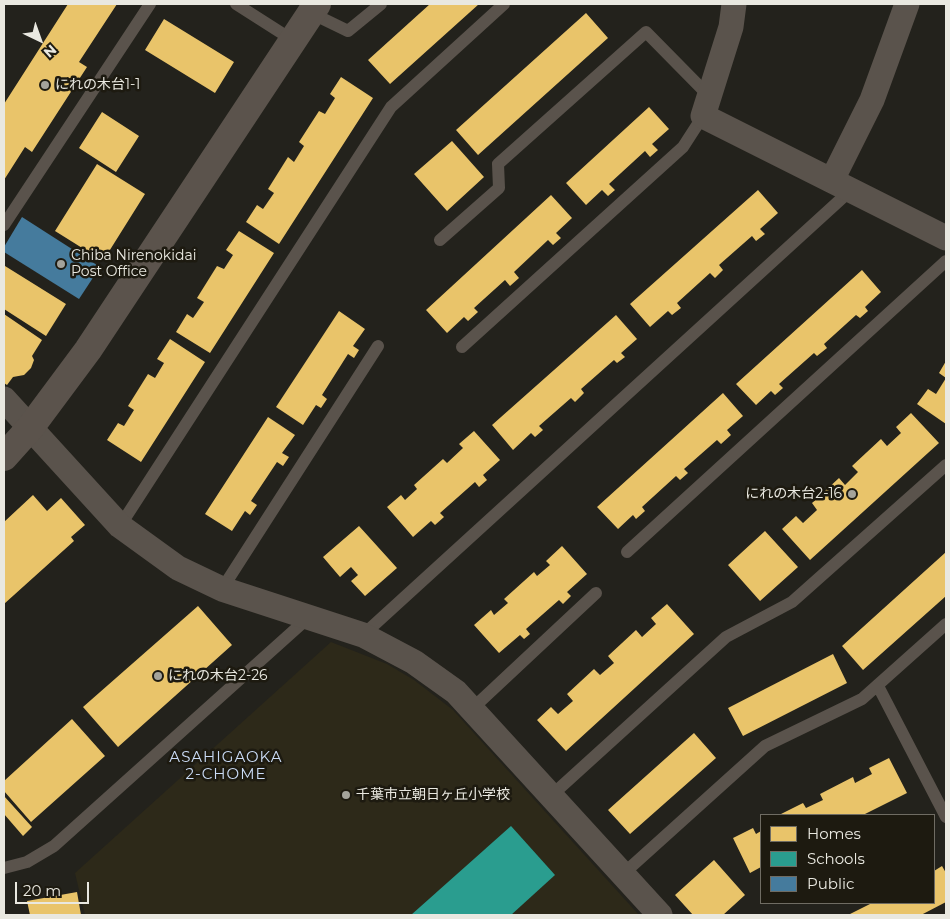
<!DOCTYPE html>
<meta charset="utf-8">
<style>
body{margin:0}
#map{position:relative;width:950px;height:919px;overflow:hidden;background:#23221c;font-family:Montserrat,sans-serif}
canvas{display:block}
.frame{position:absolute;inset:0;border:5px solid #e9e8e0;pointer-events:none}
.legend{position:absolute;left:760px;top:814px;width:175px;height:90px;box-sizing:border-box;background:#1d1a10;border:1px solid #6f6c63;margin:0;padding:6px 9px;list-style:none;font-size:15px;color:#e9e8e0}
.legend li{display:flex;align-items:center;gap:10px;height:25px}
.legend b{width:25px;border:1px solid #6f6c63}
.north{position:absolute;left:15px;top:15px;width:50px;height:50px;-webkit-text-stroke:4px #1d1a10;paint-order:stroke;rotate:138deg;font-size:14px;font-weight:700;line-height:20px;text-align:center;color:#e9e8e0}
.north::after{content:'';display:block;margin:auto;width:18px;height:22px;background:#e9e8e0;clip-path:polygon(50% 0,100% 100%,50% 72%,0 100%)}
.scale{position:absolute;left:15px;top:882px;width:74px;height:22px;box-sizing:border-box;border:2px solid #e9e8e0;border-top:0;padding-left:6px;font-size:15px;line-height:18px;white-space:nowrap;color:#e9e8e0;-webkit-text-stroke:4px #1d1a10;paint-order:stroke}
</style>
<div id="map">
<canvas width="950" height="919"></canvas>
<div class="frame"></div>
<ul class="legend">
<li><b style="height:14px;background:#e9c46a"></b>Homes</li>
<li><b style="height:14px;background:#2a9d8f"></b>Schools</li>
<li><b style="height:14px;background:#457b9d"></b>Public</li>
</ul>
<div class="north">N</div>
<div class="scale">20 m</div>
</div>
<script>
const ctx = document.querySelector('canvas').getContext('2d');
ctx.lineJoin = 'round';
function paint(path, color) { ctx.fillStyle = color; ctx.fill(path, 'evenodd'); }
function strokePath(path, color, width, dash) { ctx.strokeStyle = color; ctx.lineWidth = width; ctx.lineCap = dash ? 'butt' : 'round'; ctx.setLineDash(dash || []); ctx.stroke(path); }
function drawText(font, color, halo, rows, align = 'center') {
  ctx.font = font + ' Montserrat,"Noto Sans JP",sans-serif'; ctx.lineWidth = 5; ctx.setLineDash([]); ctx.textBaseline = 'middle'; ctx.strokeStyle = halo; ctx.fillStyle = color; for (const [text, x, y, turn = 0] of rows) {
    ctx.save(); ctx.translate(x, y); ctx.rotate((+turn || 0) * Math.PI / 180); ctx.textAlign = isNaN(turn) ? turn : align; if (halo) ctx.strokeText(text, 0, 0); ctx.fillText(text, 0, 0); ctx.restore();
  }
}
paint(new Path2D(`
 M331 642 387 664 414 680 453 710 639 915H85L75 873Z`), '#2d2919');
paint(new Path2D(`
 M68 4H117L79 62 87 67 32 152 25 147 4 180V104Z
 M430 4H479L390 84 368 60Z
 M586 13 608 38 478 155 456 130Z
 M164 19 234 62 215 93 145 50Z
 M341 77 373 98 279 244 246 222 257 205 263 209 274 193 268 189 288 157 294 162 304 146 299 142 319 111 325 114 335 98 330 94Z
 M649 107 669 129 652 144 658 150 650 157 645 151 609 184 615 190 608 196 602 190 586 205 566 183Z
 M102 112 139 136 116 172 79 148Z
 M452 141 484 177 447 211 414 174Z
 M97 164 145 194 103 261 55 231Z
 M758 190 778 213 760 229 765 234 756 241 752 236 719 265 723 270 715 278 710 273 677 303 681 308 672 315 668 311 650 327 630 304Z
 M551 195 572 218 556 233 561 238 553 245 548 240 514 272 519 278 510 286 505 280 474 308 478 312 468 321 464 317 447 333 426 310Z
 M239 231 274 253 210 353 176 332 187 314 193 318 204 302 197 298 217 266 224 269 233 255 226 250Z
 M5 266 66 304 46 336 4 309Z
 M862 270 881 292 865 307 868 311 860 318 856 315 824 344 827 348 817 356 814 353 779 384 783 388 775 395 771 391 756 405 736 384Z
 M339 311 365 329 353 346 359 350 354 358 348 354 322 395 327 399 321 408 316 405 303 425 276 407Z
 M4 314 42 340 32 356 34 360 31 368 24 375 13 377 7 385 4 383Z
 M616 315 637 339 621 353 625 357 617 363 614 360 581 389 584 393 575 402 571 398 539 426 543 430 535 437 531 433 513 450 492 425Z
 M170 339 205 362 141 462 107 440 118 423 124 426 134 410 128 406 148 374 155 378 164 363 157 359Z
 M946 361V378L939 373Z
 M946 378V424L917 404 928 389 936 394Z
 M723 393 743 416 727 430 731 435 721 444 717 440 684 469 688 473 680 480 676 476 642 507 645 511 636 519 633 515 618 529 597 507Z
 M911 413 939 443 810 560 782 529 796 516 803 523 817 510 812 503 839 478 845 485 858 472 852 466 881 439 887 446 901 433 896 427Z
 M268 417 295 435 282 453 289 457 283 466 277 462 251 501 257 505 250 515 245 511 232 531 205 514Z
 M474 431 500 460 483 475 487 480 479 487 475 482 440 513 444 517 435 525 431 521 413 537 387 507 401 495 405 500 417 489 414 485 443 459 447 463 463 448 459 444Z
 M33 495 47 511 61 498 85 525 71 537 74 541 4 604V522Z
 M359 526 397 568 365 596 351 581 358 575 351 567 340 577 323 557Z
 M765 531 798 567 760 601 728 565Z
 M562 546 587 574 567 592 571 596 563 604 559 600 526 629 530 634 524 639 520 635 499 653 474 625 491 610 494 615 508 603 504 599 534 572 537 576 550 565 546 561Z
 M946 552V596L863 670 842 646Z
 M667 604 694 634 566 751 537 720 551 707 558 714 573 701 567 694 594 669 600 675 614 663 608 656 636 630 642 637 656 624 651 618Z
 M198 606 232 645 118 747 83 707Z
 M833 654 847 683 743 736 728 708Z
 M72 719 105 756 31 822 4 791V781Z
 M694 733 716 758 630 834 608 810Z
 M889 758 907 793 863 815H779L803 803 806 808 823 800 820 794 853 777 855 783 872 774 869 768Z
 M4 796 32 827 23 836 4 814Z
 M753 828 756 834 761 831V867L750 873 733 838Z
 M714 860 745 895 723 915H693L675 895Z
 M942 866 946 873V902L921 915H848L872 903H934V871Z
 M77 892 81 915H30L27 901Z`), '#e9c46a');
paint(new Path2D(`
 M511 826 555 875 511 915H411Z`), '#2a9d8f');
paint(new Path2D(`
 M22 217 100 267 79 299 4 252V247Z`), '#457b9d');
strokePath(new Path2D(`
 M236 4 294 41
 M311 13 348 31 381 4
 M4 225 150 4
 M440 240 499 188 498 164 646 32 710 97
 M462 347 683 147 703 116
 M120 526 391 107 504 4
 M627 552 946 261
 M222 589 378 346
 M363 635 851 190
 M878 686 946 817
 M473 708 596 593
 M552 795 726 637 792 602 946 465
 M4 868 27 862 54 846 309 617
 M623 874 765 746 862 699 946 624`), '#5a534c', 12);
strokePath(new Path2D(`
 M734 4 731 27 703 116 946 238
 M832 180 872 100 907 4
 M4 399 120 526 178 568 222 589 363 635 414 662 456 692 660 915`), '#5a534c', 25);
strokePath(new Path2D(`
 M4 457 30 428 88 350 317 4`), '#5b534c', 28);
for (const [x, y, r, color] of [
 [45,85,5,"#a4a39b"],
 [61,264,5,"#a4a39b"],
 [852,494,5,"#a4a39b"],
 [158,676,5,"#a4a39b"],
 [346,795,5,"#a4a39b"]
]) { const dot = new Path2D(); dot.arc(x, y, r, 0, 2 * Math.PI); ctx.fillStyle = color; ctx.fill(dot); strokePath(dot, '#1d1a10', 2); }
drawText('14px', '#e9e8e0', '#1d1a10', [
 ["にれの木台1-1",55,85],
 ["Chiba Nirenokidai",71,256],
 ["Post Office",71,272],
 ["にれの木台2-16",842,494,"right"],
 ["にれの木台2-26",168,676],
 ["千葉市立朝日ヶ丘小学校",356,795]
], 'left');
ctx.letterSpacing = '1px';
drawText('15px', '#cbdcf6', '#1d1a10', [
 ["ASAHIGAOKA",226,758],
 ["2-CHOME",226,775]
]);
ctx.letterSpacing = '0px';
</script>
